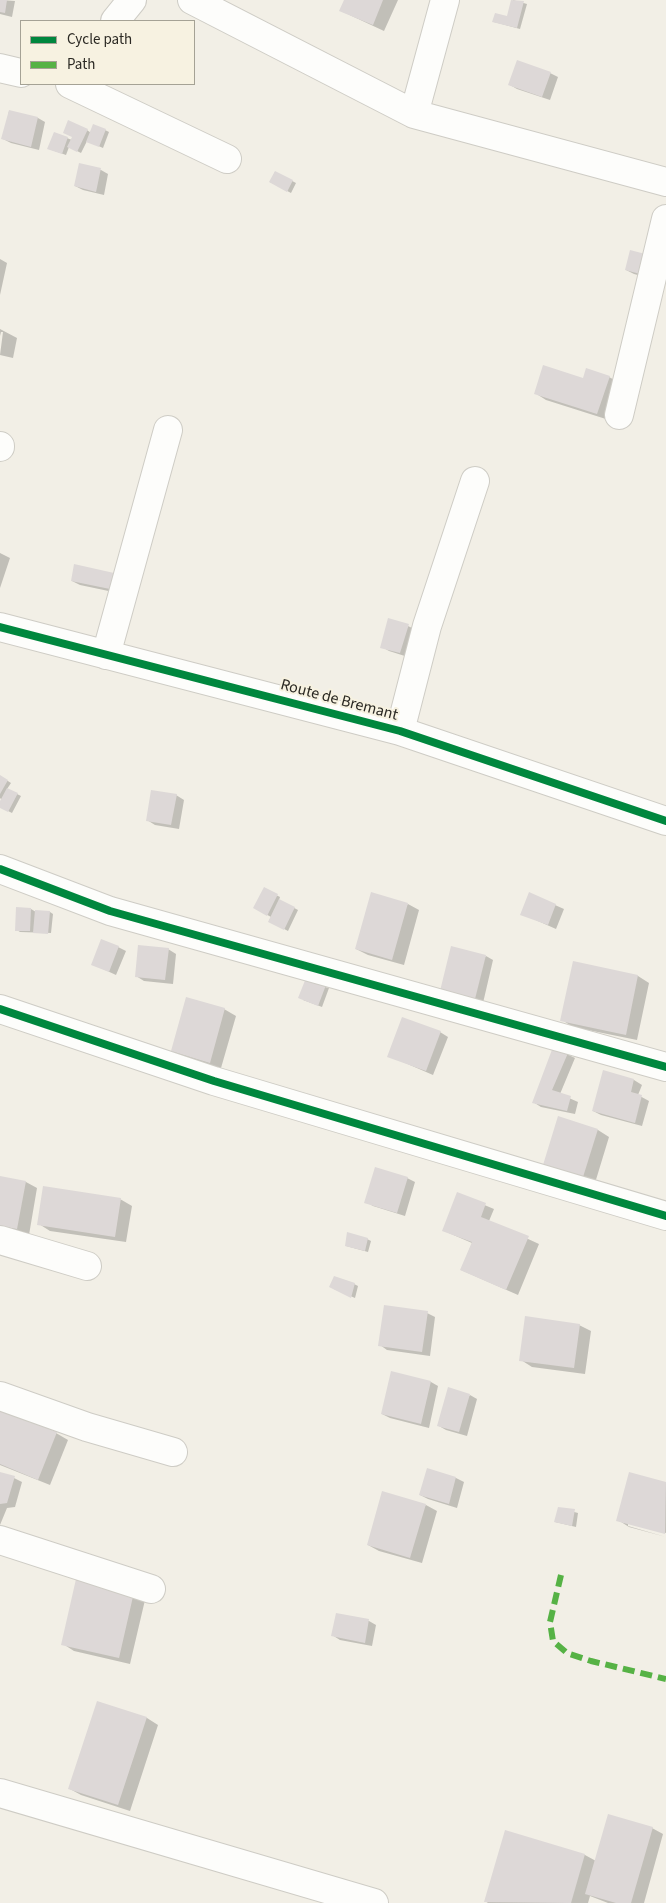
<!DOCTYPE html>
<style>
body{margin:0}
#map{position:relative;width:666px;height:1903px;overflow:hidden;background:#f2efe6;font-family:"Source Sans 3",sans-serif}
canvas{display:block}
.legend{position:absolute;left:20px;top:20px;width:175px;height:65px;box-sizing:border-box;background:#f7f2e1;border:1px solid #a5a295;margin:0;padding:6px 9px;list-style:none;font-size:15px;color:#2b2923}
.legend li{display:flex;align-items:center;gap:10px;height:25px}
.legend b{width:25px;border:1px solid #a5a295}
</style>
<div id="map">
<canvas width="666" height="1903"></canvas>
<ul class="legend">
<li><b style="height:6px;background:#00873e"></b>Cycle path</li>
<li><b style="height:6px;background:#56b245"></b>Path</li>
</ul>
</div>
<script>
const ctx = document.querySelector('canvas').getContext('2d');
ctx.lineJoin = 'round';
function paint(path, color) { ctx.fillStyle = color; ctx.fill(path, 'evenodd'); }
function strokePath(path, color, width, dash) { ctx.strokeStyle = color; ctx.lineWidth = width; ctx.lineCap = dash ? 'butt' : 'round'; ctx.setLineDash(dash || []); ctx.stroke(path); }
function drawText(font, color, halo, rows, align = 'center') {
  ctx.font = font + ' "Source Sans 3",sans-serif'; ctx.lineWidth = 4; ctx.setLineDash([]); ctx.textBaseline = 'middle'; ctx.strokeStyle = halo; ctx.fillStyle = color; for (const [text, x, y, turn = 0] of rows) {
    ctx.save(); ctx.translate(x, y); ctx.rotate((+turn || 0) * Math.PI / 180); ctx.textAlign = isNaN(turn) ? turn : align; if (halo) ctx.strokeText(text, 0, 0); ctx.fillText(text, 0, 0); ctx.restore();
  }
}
paint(new Path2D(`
 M0 0 15 1 12 17 0 14Z
 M346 0H398L384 31 341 11Z
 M513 0 527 4 520 29 494 22 508 17Z
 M550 73 558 77 550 100 517 89 510 85Z
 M9 111 38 118 45 122 39 150 11 143 3 139Z
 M87 130 91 133 105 130 109 132 103 148 87 141 81 153 69 147 66 155 52 150 54 133 72 140Z
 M80 165 101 170 108 174 104 195 83 190 75 186Z
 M275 172 296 183 291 193 270 182Z
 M631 251 656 280 634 274 626 270Z
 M0 259 7 263 0 295Z
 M0 329 17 338 13 358 0 355 3 332H1L0 336Z
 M609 377 620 383 609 420 546 400 535 393 584 379Z
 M0 553 10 558 0 588Z
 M113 574 121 578 118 593 80 585 72 581Z
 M408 626 416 630 408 657 389 651 382 647Z
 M0 776 11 783 7 789 21 796 12 813 0 807 2 800 0 798Z
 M176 795 184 800 179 829 155 825 147 820Z
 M264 889 280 897 279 900 298 910 288 931 269 921 271 917 255 908Z
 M530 894 564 909 556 929 522 914Z
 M408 904 419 910 404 965 368 955 356 949Z
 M31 909 36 912H50L53 914 51 933 20 932 17 930Z
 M118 947 126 951 116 975 92 964Z
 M168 949 176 954 173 984 144 981 136 976Z
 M486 956 493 960 483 1003 449 995Z
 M574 963 638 976 649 983 637 1040 573 1027 562 1020Z
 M325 987 329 988 322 1007 303 1000Z
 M224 1009 236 1016 221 1068 183 1057 172 1051Z
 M440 1032 448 1037 433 1075 389 1056Z
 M567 1054 575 1058 560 1094 578 1102 575 1114 541 1107 533 1102Z
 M604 1072 634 1080 642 1085 638 1095 649 1101 642 1126 601 1115 593 1111Z
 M559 1118 598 1130 609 1137 595 1183 556 1171Z
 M0 1177 26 1182 37 1188 29 1235 0 1230Z
 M407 1178 415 1182 405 1216 373 1206 366 1202Z
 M458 1194 494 1209 489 1221 539 1244 518 1295 461 1270 472 1243 444 1231Z
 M120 1199 132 1206 126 1242 50 1231 39 1224Z
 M367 1239 371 1241 368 1252 346 1246Z
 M354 1284 358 1286 355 1298 334 1289Z
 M427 1313 435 1317 430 1356 387 1350 380 1345Z
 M579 1325 591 1331 585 1374 532 1367 521 1360Z
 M392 1372 431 1382 438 1386 429 1428 390 1418 382 1414Z
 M470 1395 477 1399 467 1436 446 1430 439 1426Z
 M0 1411 56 1433 68 1440 50 1485 0 1465Z
 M428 1470 456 1478 464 1482 457 1508 428 1499 420 1495Z
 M0 1474 14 1478 22 1482 15 1507 7 1508 0 1525Z
 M630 1474 666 1483V1533L628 1523V1526L666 1537 629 1527 618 1520Z
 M426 1505 437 1511 422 1563 379 1551 368 1545Z
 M559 1508 578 1513 576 1527 555 1522Z
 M77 1580 145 1600 130 1664 74 1651 63 1644Z
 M337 1614 369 1621 376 1625 372 1646 340 1640 332 1635Z
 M98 1702 147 1718 158 1725 130 1811 81 1795 70 1789Z
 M652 1828 663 1834 644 1903H608L590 1896 588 1903H488L485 1901 506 1831 585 1855 596 1861Z`), '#0003');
paint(new Path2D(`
 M0 0H7L5 13 0 12Z
 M344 0H383L373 25 339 11Z
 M511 0 524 1 517 28 492 22 495 13 507 16Z
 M517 60 551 72 542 97 508 85Z
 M9 110 38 117 31 147 1 139Z
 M68 120 88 129 77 152 67 147 72 137 63 133Z
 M93 124 106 129 99 147 86 142Z
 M54 132 68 137 62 154 47 149Z
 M79 163 101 168 96 192 74 186Z
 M275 171 293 180 287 192 269 182Z
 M630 250 653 256 648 276 625 270Z
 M543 365 583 378 586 368 610 376 597 414 534 394Z
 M74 564 114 573 110 589 71 581Z
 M388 618 409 624 400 653 380 648Z
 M0 775 8 780 0 794Z
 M7 788 18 793 8 812 0 808V801Z
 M151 790 177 794 171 825 146 821Z
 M264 887 278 894 267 916 253 908Z
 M371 892 408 903 392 960 355 949Z
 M529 892 556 904 548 925 520 915Z
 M279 899 295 907 284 930 268 922Z
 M16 907 31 908 30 931H15Z
 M35 910 50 911 48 934 33 933Z
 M101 939 119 946 109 972 91 965Z
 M138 945 169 948 165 980 135 977Z
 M451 946 486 955 475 999 440 991Z
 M573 961 638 975 626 1035 560 1021Z
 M306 978 326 985 318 1006 298 998Z
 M186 997 225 1008 210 1063 171 1051Z
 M402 1017 441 1031 426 1071 387 1057Z
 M553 1047 568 1053 552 1090 571 1096 567 1111 532 1103Z
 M603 1070 634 1079 631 1092 642 1095 635 1123 592 1111Z
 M558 1116 598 1129 583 1177 543 1165Z
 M375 1167 408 1177 397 1213 364 1203Z
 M0 1176 26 1181 17 1229 0 1226Z
 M43 1186 121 1198 115 1237 37 1225Z
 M457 1192 486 1203 481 1217 529 1236 506 1290 460 1270 472 1242 442 1231Z
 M347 1232 368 1238 365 1251 345 1246Z
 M334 1276 355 1283 351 1298 329 1287Z
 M384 1305 428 1311 422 1352 378 1346Z
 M525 1316 580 1324 574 1368 519 1361Z
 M391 1371 431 1381 421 1424 381 1414Z
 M448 1387 470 1394 459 1432 437 1426Z
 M0 1410 57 1432 38 1480 0 1464Z
 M427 1468 456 1477 449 1504 419 1495Z
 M0 1472 15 1476 7 1503 0 1504Z
 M629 1472 666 1482 665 1534 616 1521Z
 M382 1491 426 1504 410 1558 367 1545Z
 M558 1507 575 1509 572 1526 554 1522Z
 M76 1579 134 1592 119 1658 61 1645Z
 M336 1613 369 1619 365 1643 331 1636Z
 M97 1701 147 1717 118 1805 68 1789Z
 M608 1814 653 1827 631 1903H616L585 1894Z
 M505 1830 585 1854 571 1903 484 1902Z`), '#ddd8d7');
const minor = new Path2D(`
 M192 0 414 114 666 182
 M115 21 132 0
 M0 68 21 73
 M70 84 227 159
 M414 114 445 0
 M619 415 666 219
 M0 447V446
 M0 627 400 731 666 821
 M106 655 168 430
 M400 731 427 626 475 481
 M0 869 110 911 666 1067
 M0 1009 214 1081 666 1216
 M0 1240 87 1266
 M0 1396 87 1427 173 1452
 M0 1540 151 1589
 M0 1793 374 1903`);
strokePath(minor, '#ceccc5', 30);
strokePath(minor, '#fdfdfb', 28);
strokePath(new Path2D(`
 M561 1575 550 1622 553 1641 567 1653 591 1661 666 1679`), '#56b245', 6, [12, 6]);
strokePath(new Path2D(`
 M0 627 400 731 666 821
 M0 869 110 911 666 1067
 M0 1009 214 1081 666 1216`), '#00873e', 8);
drawText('16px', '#2b2923', '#f7f2e1', [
 ["Route de Bremant",339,701,15]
]);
</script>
